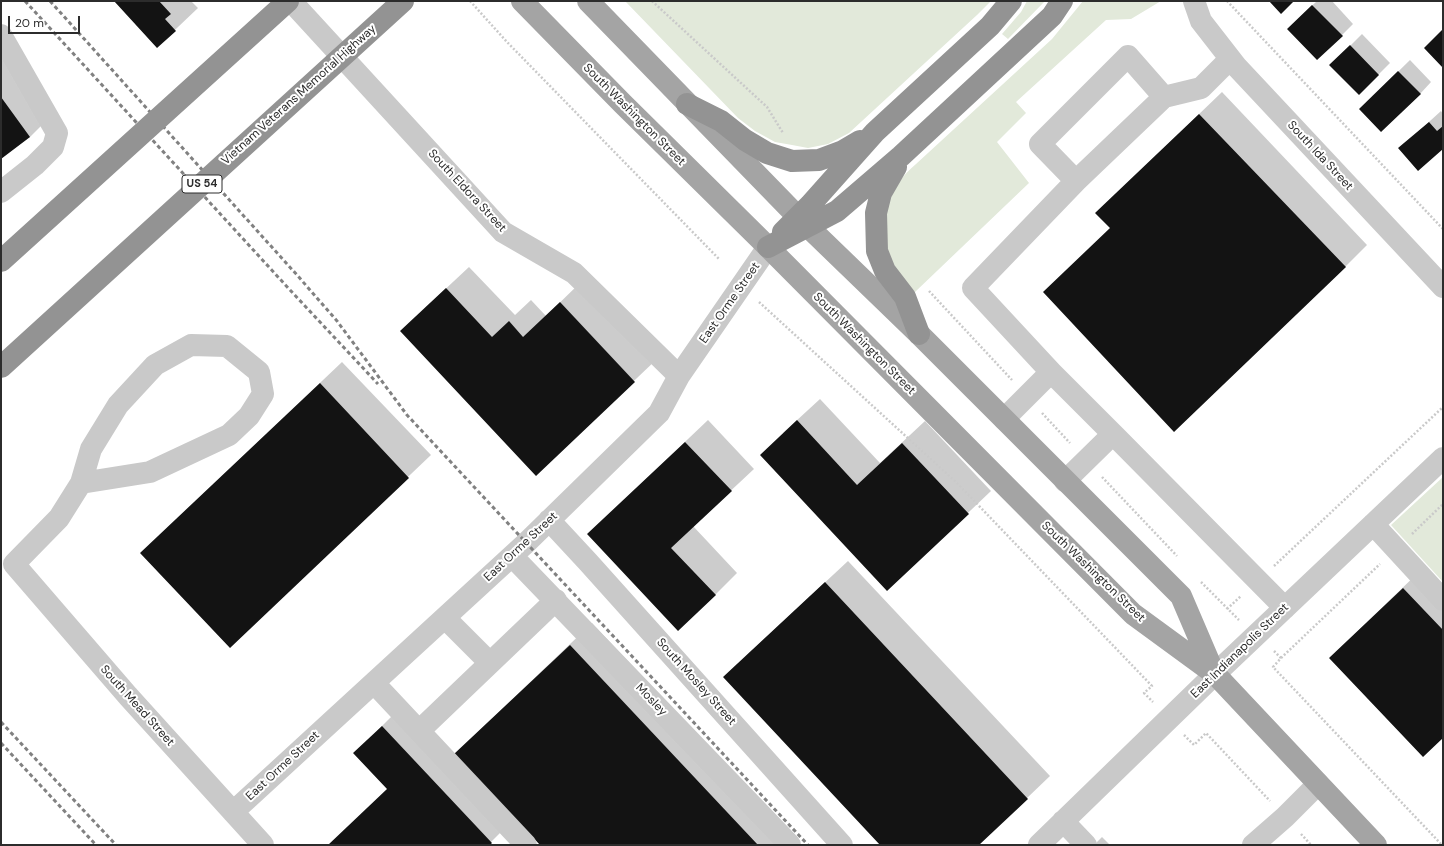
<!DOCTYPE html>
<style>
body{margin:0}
#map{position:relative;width:1444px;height:846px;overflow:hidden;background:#fff;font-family:"DM Sans",sans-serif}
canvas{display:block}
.frame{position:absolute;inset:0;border:2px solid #2c2c2c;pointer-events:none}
.scale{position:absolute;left:8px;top:16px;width:72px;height:18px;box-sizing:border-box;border:2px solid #2c2c2c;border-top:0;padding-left:5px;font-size:12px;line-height:14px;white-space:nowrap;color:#2c2c2c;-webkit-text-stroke:3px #fff;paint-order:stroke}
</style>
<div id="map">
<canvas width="1444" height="846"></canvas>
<div class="frame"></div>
<div class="scale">20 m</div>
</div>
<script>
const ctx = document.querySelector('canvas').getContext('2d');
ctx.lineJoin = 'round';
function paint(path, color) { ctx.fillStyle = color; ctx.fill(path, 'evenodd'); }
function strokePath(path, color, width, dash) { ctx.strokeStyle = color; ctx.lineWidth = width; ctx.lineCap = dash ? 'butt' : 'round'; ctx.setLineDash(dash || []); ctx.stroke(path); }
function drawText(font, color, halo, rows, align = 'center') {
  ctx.font = font + ' "DM Sans",sans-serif'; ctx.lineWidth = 4; ctx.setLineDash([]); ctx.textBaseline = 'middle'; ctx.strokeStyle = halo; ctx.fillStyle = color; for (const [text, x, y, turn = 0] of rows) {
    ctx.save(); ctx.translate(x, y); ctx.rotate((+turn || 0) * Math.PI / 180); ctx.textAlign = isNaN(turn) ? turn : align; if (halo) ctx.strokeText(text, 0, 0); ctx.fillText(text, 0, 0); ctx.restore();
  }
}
paint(new Path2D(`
 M625 1H991L977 15 849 133 828 144 808 148 792 145 775 142 755 131 738 118Z
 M1027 1H1045L1008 39 1002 34 1021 12Z
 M1083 1H1161L1131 19 1106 20 1016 102 1026 113 997 142 1029 183 915 292C909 286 902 279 897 271 880 242 880 211 899 182 904 175 910 169 916 164L1052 39Z
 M1443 477V582L1391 525Z`), '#e2e9da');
paint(new Path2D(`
 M115 1H191L198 8 157 47Z
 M1317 1H1332L1353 24 1342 35 1300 17Z
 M1362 34 1390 63 1359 94 1331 65Z
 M1 45 52 115 30 137 1 158Z
 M1410 60 1431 82 1420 94 1360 109Z
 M1222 92 1367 245 1345 267 1111 227 1119 191Z
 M1441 111 1443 114V148L1399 149Z
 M469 267 515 315 531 300 546 316 583 280 657 359 536 474 424 309Z
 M342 362 431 455 230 646 164 531Z
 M820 399 880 463 925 421 991 491 887 590 783 433Z
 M708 420 754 469 693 526 737 573 715 595 588 534Z
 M848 561 1050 776 978 845H881L747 655Z
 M1425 566 1443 585V737L1330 658Z
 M592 623 794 837 786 845H541L455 754Z
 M404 704 513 820 488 845H329L388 789 377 731Z
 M1102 837 1110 845H1094Z`), '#0003');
paint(new Path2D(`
 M114 1H159L171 14 165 19 176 31 157 48Z
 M1269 1H1294L1281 14Z
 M1312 5 1343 36 1317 60 1287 29Z
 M1443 29V68L1424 48Z
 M1350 45 1379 75 1359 95 1329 65Z
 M1398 71 1421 94 1381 132 1359 109Z
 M1 97 30 137 1 159Z
 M1199 114 1346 267 1174 432 1043 292 1110 228 1095 213Z
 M1429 122 1437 131 1443 126V149L1418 171 1398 148Z
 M446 288 492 337 509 321 523 337 560 302 635 382 536 476 400 331Z
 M320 383 409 478 230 648 140 553Z
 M797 420 857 485 902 443 969 514 887 591 760 455Z
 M685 442 732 491 671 548 716 595 678 631 587 534Z
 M825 582 1028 799 979 845H880L723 677Z
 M1403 588 1443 630V738L1423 757 1329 658Z
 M570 645 758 845H540L454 754Z
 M382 726 492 843 490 845H328L387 789 353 753Z`), '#131313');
strokePath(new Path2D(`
 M470 1 507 42 719 259
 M652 1 767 107 783 133
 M1227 1 1443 229
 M929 291 1012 380
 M759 302 957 483 1152 686 1144 693 1153 702
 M1042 413 1070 443
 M1102 477 1177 556
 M1412 534 1443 504
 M1274 566 1443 407
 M1201 582 1239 620
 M1227 609 1241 596
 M1274 651 1281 658 1273 667 1442 845
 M1281 658 1380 564
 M1184 735 1194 745 1206 733 1270 801
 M1301 834 1311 845`), '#c9c9c9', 2.5, [2, 2]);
strokePath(new Path2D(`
 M291 1 503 232 574 273 679 376
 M1194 1 1201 21 1236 66 1443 287
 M1 35 57 133 53 147 35 165 1 192
 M1076 181 1040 144 1128 56 1164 97 1201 88 1230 59
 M1051 372 1113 434 1065 481
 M1004 419 1051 372 973 288 1076 181 1164 97
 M1113 434 1285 608
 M81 483 150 472 229 435 249 416 263 394 259 372 227 346 191 345 155 365 118 405 91 449 81 483 59 518 14 564 128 696 263 845
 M549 520 588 562 842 845
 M1373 524 1443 600
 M512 556 790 845
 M445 618 490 663
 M374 683 526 845
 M419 731 556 600
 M233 812 526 543 659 413 679 376 768 247
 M1063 821 1086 845
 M1039 845 1215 674 1443 458
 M1253 845 1285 817 1318 784`), '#c9c9c9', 22);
strokePath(new Path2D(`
 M522 1 623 104 768 247 1133 614 1215 674 1376 845
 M588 1 798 217 919 334 1181 596 1214 673`), '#a4a4a4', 22);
strokePath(new Path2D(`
 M687 104 721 121 745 140 767 153 792 161 819 160 843 151 860 141
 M896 167 881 193 876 213 877 251 885 271 905 297 919 334
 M783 232 810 205 875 132 990 26 1011 1
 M768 247 837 211 901 156 1052 16 1062 1`), '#939393', 22);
strokePath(new Path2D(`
 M25 1 290 290 378 384
 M50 1 297 275 337 321 407 415 808 845
 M1 722 116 845
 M1 743 96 845`), '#818181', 3, [4, 3]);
strokePath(new Path2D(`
 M1 261 288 1
 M1 367 403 1`), '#939393', 22);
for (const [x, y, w] of [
 [202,184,40]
]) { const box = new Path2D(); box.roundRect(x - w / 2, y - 9, w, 18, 3); ctx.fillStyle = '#fff'; ctx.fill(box); strokePath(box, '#2c2c2c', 1); }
drawText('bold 11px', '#2c2c2c', null, [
 ["US 54",202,184]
]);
drawText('12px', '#2c2c2c', '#fff', [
 ["Vietnam Veterans Memorial Highway",299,95,-42],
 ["South Washington Street",634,115,45],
 ["South Ida Street",1320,156,47],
 ["South Eldora Street",467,191,47],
 ["East Orme Street",730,303,-55],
 ["South Washington Street",864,344,45],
 ["East Orme Street",521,547,-43],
 ["South Washington Street",1093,572,44],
 ["East Indianapolis Street",1240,651,-44],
 ["South Mosley Street",696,682,48],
 ["Mosley",651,700,46],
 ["South Mead Street",137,706,48],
 ["East Orme Street",283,766,-43]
]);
</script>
